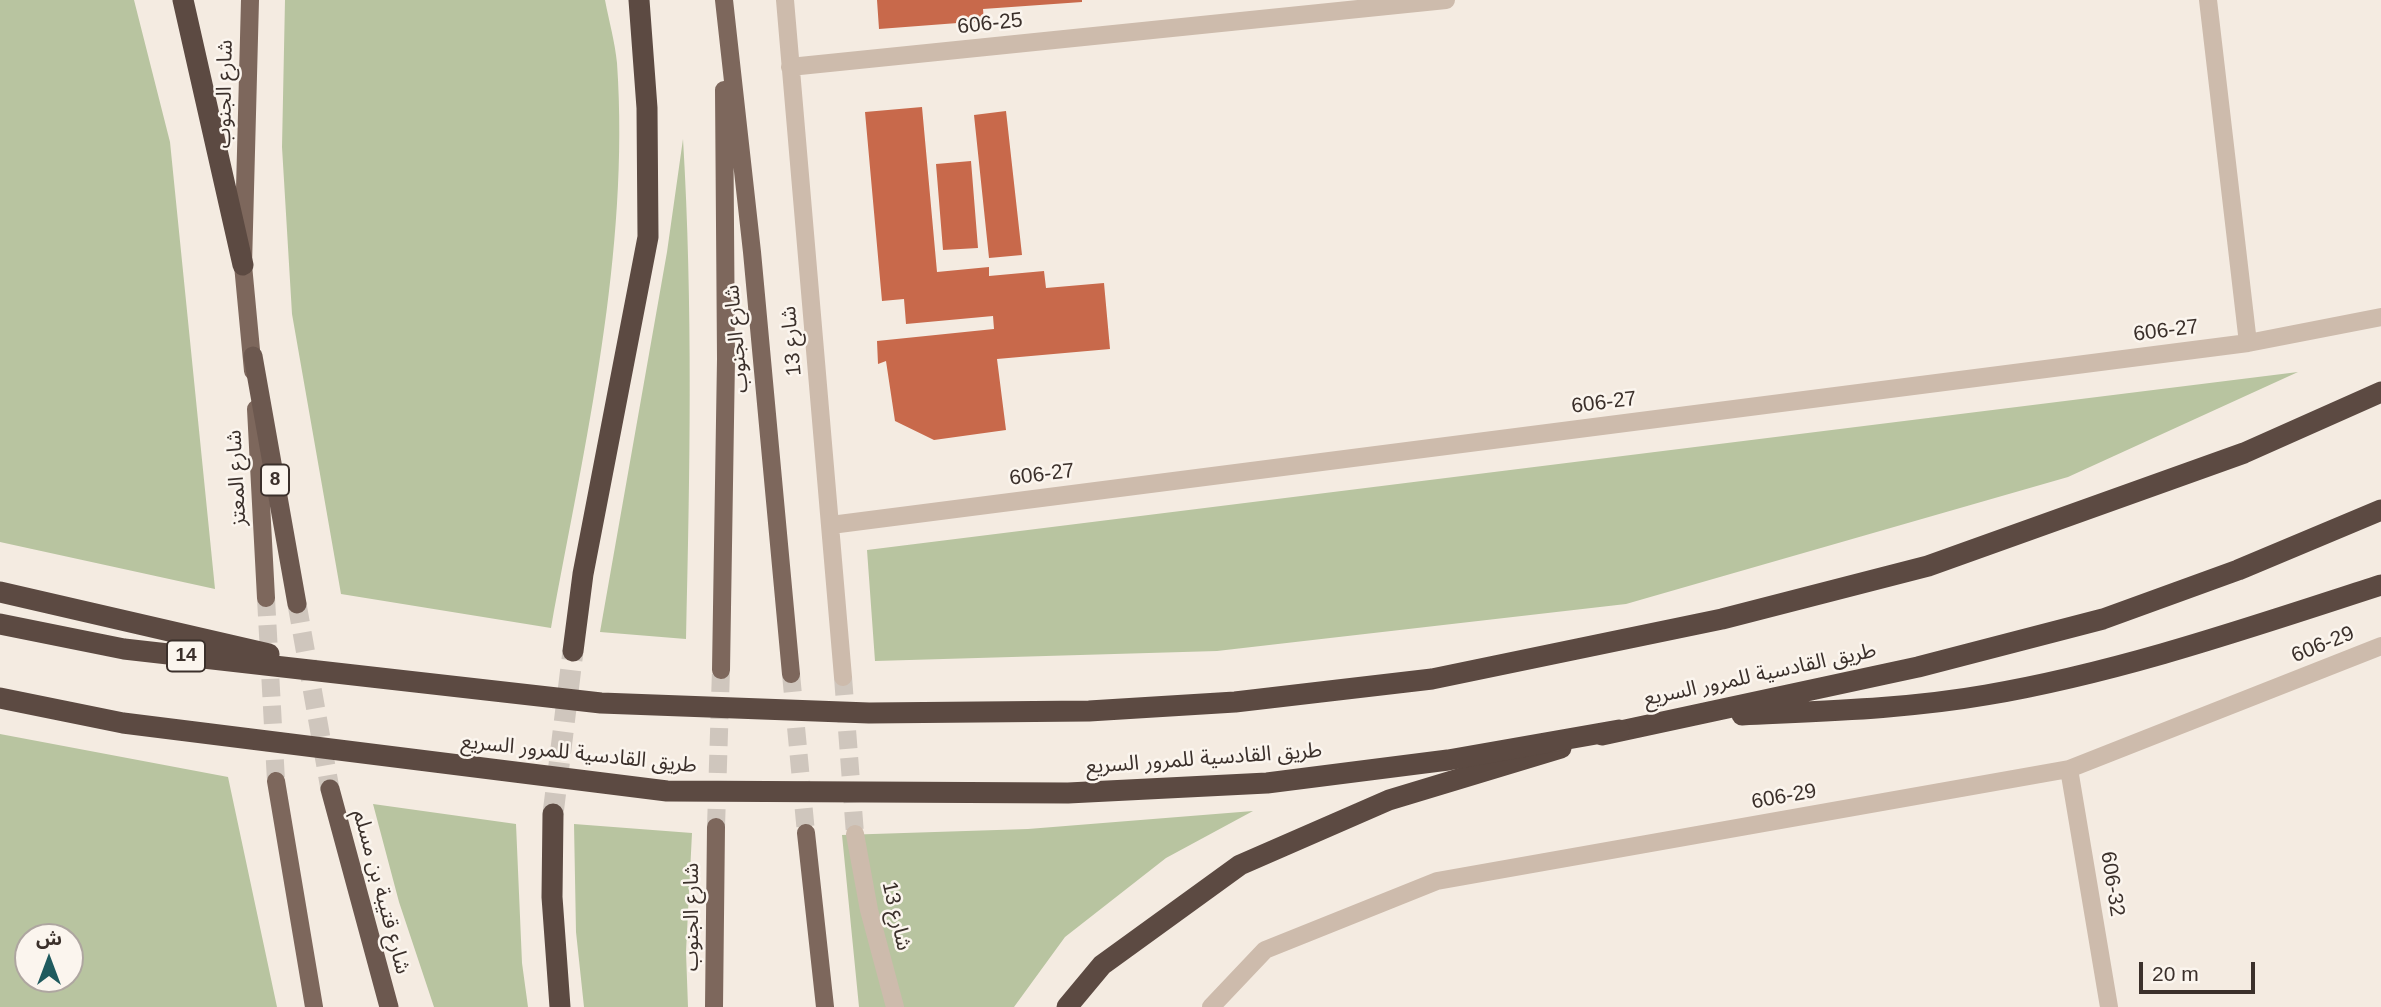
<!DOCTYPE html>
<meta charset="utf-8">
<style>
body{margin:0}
#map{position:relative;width:2381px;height:1007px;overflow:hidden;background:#f4ebe1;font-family:Arial,"Noto Sans Arabic",sans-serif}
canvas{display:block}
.north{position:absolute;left:14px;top:923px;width:70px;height:70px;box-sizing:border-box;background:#fbf5ee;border:2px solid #aea6a0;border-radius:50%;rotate:0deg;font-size:19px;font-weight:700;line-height:28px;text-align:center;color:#3b302b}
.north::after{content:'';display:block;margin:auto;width:24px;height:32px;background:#1f5a5e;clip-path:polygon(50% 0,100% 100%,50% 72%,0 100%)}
.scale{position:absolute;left:2139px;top:962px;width:116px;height:32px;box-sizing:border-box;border:4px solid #3b302b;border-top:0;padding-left:9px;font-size:21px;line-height:24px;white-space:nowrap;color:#3b302b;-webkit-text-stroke:5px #fbf5ee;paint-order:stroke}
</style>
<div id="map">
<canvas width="2381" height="1007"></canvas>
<div class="north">ش</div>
<div class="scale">20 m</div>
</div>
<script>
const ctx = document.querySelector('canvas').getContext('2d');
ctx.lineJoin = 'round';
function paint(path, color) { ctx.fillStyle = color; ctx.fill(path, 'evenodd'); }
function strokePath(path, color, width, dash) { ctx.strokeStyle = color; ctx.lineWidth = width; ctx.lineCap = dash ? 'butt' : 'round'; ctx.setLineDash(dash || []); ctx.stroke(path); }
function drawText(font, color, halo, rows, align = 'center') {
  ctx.font = font + ' Arial,"Noto Sans Arabic",sans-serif'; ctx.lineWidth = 5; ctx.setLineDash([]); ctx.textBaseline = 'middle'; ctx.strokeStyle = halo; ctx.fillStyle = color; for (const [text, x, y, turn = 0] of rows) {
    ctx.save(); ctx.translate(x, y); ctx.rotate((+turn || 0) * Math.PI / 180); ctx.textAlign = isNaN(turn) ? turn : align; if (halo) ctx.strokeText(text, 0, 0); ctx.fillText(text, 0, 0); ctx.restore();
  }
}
paint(new Path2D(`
 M0 0H134L170 142 215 589 0 542Z
 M285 0H605C609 21 615 42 617 63 630 253 585 442 551 628L341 594 292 314 282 147Z
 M683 139C693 306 690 471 686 639L600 632 667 252Z
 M2298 372 2068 477 1626 604 1217 651 875 661 867 550Z
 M0 734 228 777 277 1007H0ZM28 937H70V979H28Z
 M373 804 516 824 522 963 528 1007H434L399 902Z
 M1253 811 1166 858 1065 937 1014 1007H859L842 835 1028 829Z
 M574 824 692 833 686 952 688 1007H584L576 932Z`), '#b8c4a0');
paint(new Path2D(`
 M877 0H1082V2L983 9 984 21 879 29Z
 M922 107 937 272 989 267V276L1044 271 1046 288 1104 283 1110 349 997 359 1006 430 934 440 895 421 886 361 878 364 877 341 994 329 993 316 906 324 904 299 882 301 865 112Z
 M1006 111 1022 255 989 258 974 115Z
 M971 161 978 248 943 250 936 164Z`), '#c8694b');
strokePath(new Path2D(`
 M843 677 855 834`), '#cfc6bd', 18, [18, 9]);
strokePath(new Path2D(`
 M266 598 276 781
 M791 674 806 833
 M716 827 721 670`), '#cfc6bd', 18, [18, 9]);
strokePath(new Path2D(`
 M297 604 330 789`), '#cfc6bd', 19, [19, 10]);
strokePath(new Path2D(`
 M553 814 573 651`), '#cfc6bd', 21, [21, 10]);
strokePath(new Path2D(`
 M785 0 843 677
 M2208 0 2248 343
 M790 67 1446 0
 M831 525 2248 343 2381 317
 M2069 769 2109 1007
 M855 834 869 910 895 1007
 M1211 1007 1265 950 1437 881 2069 769 2381 646`), '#cdbbac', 18);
strokePath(new Path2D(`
 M250 0 243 265 253 371
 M724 0 752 252 791 674
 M256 409 266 598
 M721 670 726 359 724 90
 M276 781 314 1007
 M806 833 825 1007
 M714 1007 716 827`), '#7d675c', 18);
strokePath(new Path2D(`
 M253 356 297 604
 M330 789 389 1007`), '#6c584f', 19);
strokePath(new Path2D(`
 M183 0 243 265
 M573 651 583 574 648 237 647 108 639 0
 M1742 715C1823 711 1906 709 1986 695 2121 672 2251 627 2381 585
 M1602 735 1918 667 2103 619 2238 570 2381 510
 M553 814 552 897 560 1007
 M1067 1007 1102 965 1240 865 1389 800 1561 748`), '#5c4a42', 21);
strokePath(new Path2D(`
 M0 592 269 654
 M0 624 124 649 601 703 869 713 1089 711 1235 702 1432 679 1722 619 1928 566 2244 453 2381 392
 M0 698 123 723 667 791 1068 793 1267 783 1448 760 1619 730`), '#5c4a42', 21);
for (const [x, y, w] of [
 [275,480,28],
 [186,656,38]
]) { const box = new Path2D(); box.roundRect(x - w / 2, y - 15.5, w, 31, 5); ctx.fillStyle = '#fbf5ee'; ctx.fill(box); strokePath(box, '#3b302b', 2); }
drawText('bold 19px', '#3b302b', null, [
 ["8",275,480],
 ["14",186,656]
]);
drawText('21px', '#3b302b', '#fbf5ee', [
 ["606-25",990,24,-6],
 ["شارع الجنوب",225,94,-89],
 ["606-27",2166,331,-7],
 ["شارع الجنوب",737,339,-95],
 ["شارع 13",792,341,-95],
 ["606-27",1604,403,-7],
 ["606-27",1042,475,-7],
 ["شارع المعتز",237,478,-93],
 ["606-29",2323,645,-22],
 ["طريق القادسية للمرور السريع",1760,675,-12],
 ["طريق القادسية للمرور السريع",579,754,6],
 ["طريق القادسية للمرور السريع",1204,759,-4],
 ["606-29",1784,797,-10],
 ["606-32",2112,884,81],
 ["شارع قتيبة بن مسلم",381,892,75],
 ["شارع 13",896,916,77],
 ["شارع الجنوب",692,917,-90]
]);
</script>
